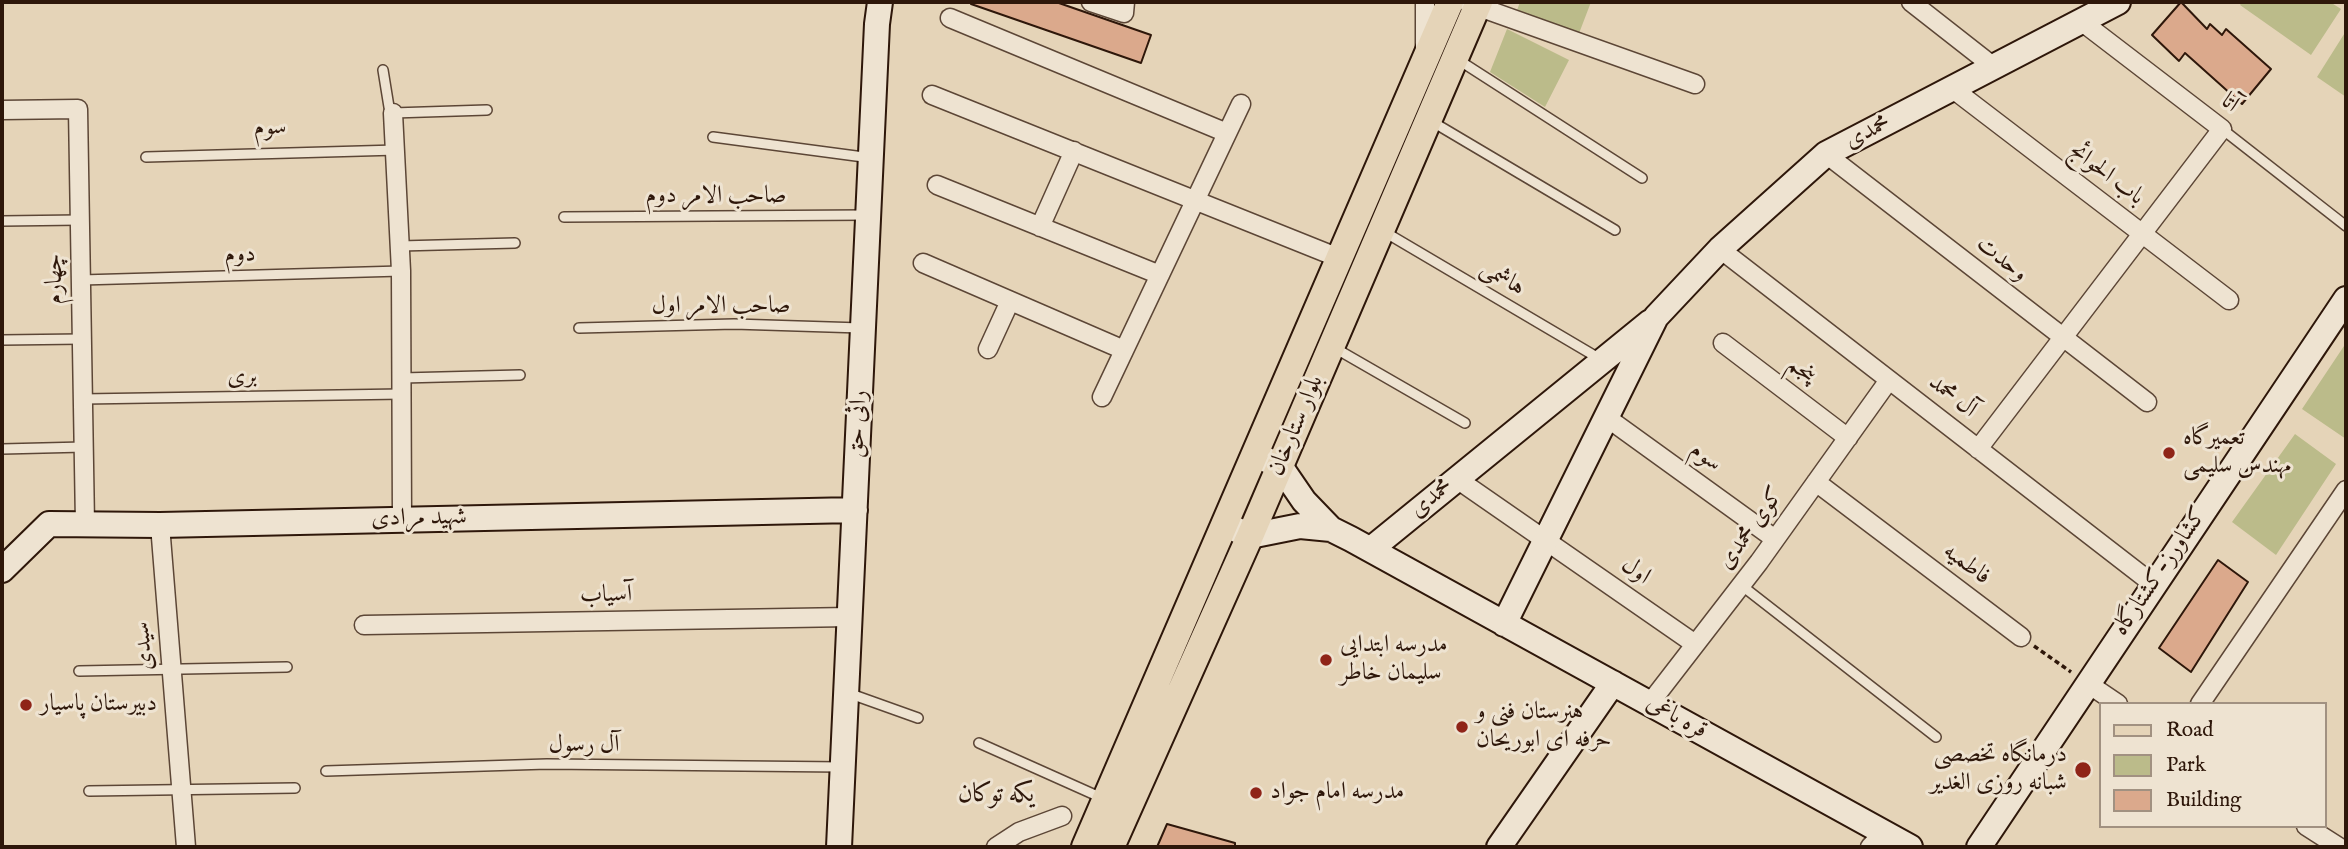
<!DOCTYPE html>
<html>
<head>
<meta charset="utf-8">
<style>
	body { margin:0 }
	#map { position:relative; width:2348px; height:849px; overflow:hidden; background:#e5d4b8; font-family:"IM FELL English",serif }
	canvas { display:block }
	.frame { position:absolute; inset:0; border:4px solid #2e170a; pointer-events:none }
	.legend { position:absolute; left:2099px; top:702px; width:228px; height:126px; box-sizing:border-box; background:#eee3d1; border:2px solid #a19181; margin:0; padding:9px 12px; list-style:none; font-size:21px; color:#2e170a }
	.legend li { display:flex; align-items:center; gap:14px; height:35px }
	.legend b { width:35px; border:2px solid #a19181 }
</style>
</head>
<body>
<div id="map">
<canvas width="2348" height="849"></canvas>
<div class="frame"></div>
<ul class="legend">
<li><b style="height:9px;background:#e5d4b8"></b>Road</li>
<li><b style="height:19px;background:#bbbb8a"></b>Park</li>
<li><b style="height:19px;background:#dba98c"></b>Building</li>
</ul>
</div>
<script>
const ctx = document.querySelector('canvas').getContext('2d');
ctx.lineJoin = 'round';
function fillPath(path, color) { ctx.fillStyle = color; ctx.fill(path, 'evenodd'); }
function trace(path, color, width, dash) { ctx.strokeStyle = color; ctx.lineWidth = width; ctx.lineCap = dash ? 'butt' : 'round'; ctx.setLineDash(dash || []); ctx.stroke(path); }
function drawText(font, color, halo, rows, align = 'center') {
  ctx.font = font + ' "IM FELL English",Amiri,serif'; ctx.lineWidth = 6; ctx.setLineDash([]); ctx.textBaseline = 'middle'; ctx.strokeStyle = halo; ctx.fillStyle = color; for (const [text, x, y, turn = 0] of rows) {
    ctx.save(); ctx.translate(x, y); ctx.rotate((+turn || 0) * Math.PI / 180); ctx.textAlign = isNaN(turn) ? turn : align; if (halo) ctx.strokeText(text, 0, 0); ctx.fillText(text, 0, 0); ctx.restore();
  }
}
const green = new Path2D(`
	M1520 2H1591L1578 36 1515 16Z
	M2242 2H2330L2341 9 2311 55 2240 5Z
	M1507 29 1569 60 1545 107 1490 72Z
	M2346 31V97L2317 77Z
	M2346 343V439L2302 409Z
	M2295 434 2336 464 2276 555 2232 522Z`);
const building = new Path2D(`
	M972 2H1056L1151 35 1141 63 971 4Z
	M2181 2 2207 29 2210 24 2222 35 2226 29 2271 69 2242 104 2185 53 2179 61 2152 35Z
	M2218 560 2248 582 2191 672 2159 648Z
	M1167 824 1235 843V847H1157Z`);
const path = new Path2D(`
	M2034 646 2071 672`);
const lane = new Path2D(`
	M1457 59 1642 178
	M383 70 389 107 393 113 487 110
	M1431 121 1615 230
	M2222 129 2346 226
	M713 137 871 158
	M146 157 397 150
	M564 217 866 215
	M2 221 80 220
	M1383 231 1600 359
	M400 246 515 243
	M81 280 401 271
	M579 328 734 324 861 328
	M2 340 82 339
	M1333 347 1465 423
	M402 378 520 375
	M83 399 402 394
	M2 449 84 447
	M1741 585 1936 737
	M79 671 287 667
	M848 693 918 718
	M979 743 1102 798
	M326 771 547 764 842 767
	M89 791 295 788`);
const street = new Path2D(`
	M1091 2 1124 13 1125 2
	M1425 2V51
	M1911 2 1994 67
	M1468 3 1695 84
	M950 18 1227 133
	M1953 89 2229 300
	M932 95 1339 258
	M2 110 78 109 85 524
	M393 113 401 271 402 520
	M1826 154 2147 402
	M937 185 1160 275
	M1040 227 1074 151
	M1720 249 2153 584
	M923 263 1124 350
	M1723 343 1848 438
	M988 349 1010 301
	M1102 397 1241 104
	M1606 417 1775 539
	M1978 449 2222 129 2081 21
	M1457 479 1695 644
	M1816 482 2021 637
	M160 525 186 847
	M364 625 850 617
	M2087 683 2118 704
	M1650 703 1759 562 1889 380
	M2200 704 2346 490
	M2306 826 2339 847
	M996 847 1019 832 1062 816
	M1870 847 1883 833`);
const secondary = new Path2D(`
	M1256 455 1280 466 1304 501 1331 529
	M1224 524 1250 536 1300 526 1331 529 1351 539 1910 847
	M1371 549 1650 322
	M2 570 49 524 160 525 855 510
	M1504 624 1656 317 1720 249 1826 154 2118 2
	M839 847 877 24 880 2
	M1499 847 1613 683
	M1979 847 2346 299`);
const primary = new Path2D(`
	M1085 847 1450 2
	M1111 847 1250 536 1479 2`);
const markers = [
	[2169,453,7,"#8f2418"],
	[1326,660,7,"#8f2418"],
	[26,705,7,"#8f2418"],
	[1462,727,7,"#8f2418"],
	[2083,770,9,"#8f2418"],
	[1256,793,7,"#8f2418"]
];
const streetNames = [
	["آتا",2229,104,38],
	["سوم",270,129,-2],
	["محمدی",1868,133,-27],
	["باب الحوائج",2106,175,37],
	["صاحب الامر دوم",716,197],
	["دوم",240,256,-2],
	["وحدت",2001,260,38],
	["چهارم",56,279,-91],
	["هاشمی",1502,279,31],
	["صاحب الامر اول",721,307],
	["پنجم",1801,371,37],
	["بری",242,378,-1],
	["آل محمد",1952,397,38],
	["راثی حق",859,424,-87],
	["بلوار ستارخان",1297,426,-67],
	["سوم",1705,458,36],
	["محمدی",1432,499,-39],
	["شهید مرادی",419,519,-1],
	["کوی محمدی",1752,529,-54],
	["فاطمیه",1966,565,37],
	["اول",1635,572,35],
	["کشاورز-کشتارگاه",2161,572,-56],
	["آسیاب",606,596,-1],
	["سیدی",145,646,-95],
	["قره باغی",1676,718,29],
	["آل رسول",584,746]
];
const poiNames = [
	["تعمیرگاه",2183,439],
	["مهندس سلیمی",2183,467],
	["مدرسه ابتدایی",1340,646],
	["سلیمان خاطر",1340,674],
	["دبیرستان پاسیار",40,705],
	["هنرستان فنی و",1476,713],
	["حرفه ای ابوریحان",1476,741],
	["درمانگاه تخصصی",2067,756,"right"],
	["شبانه روزی الغدیر",2067,784,"right"],
	["مدرسه امام جواد",1270,793]
];
const neighbourhoodNames = [
	["یکه توکان",996,796]
];
fillPath(green, '#bbbb8a');
fillPath(building, '#dba98c');
trace(building, '#2e170a', 2);
trace(lane, '#5c4636', 12);
trace(street, '#5c4636', 21);
trace(secondary, '#2e170a', 28);
trace(primary, '#2e170a', 30);
trace(path, '#2e170a', 3.5, [5, 3.5]);
trace(lane, '#eee3d1', 9);
trace(street, '#eee3d1', 18);
trace(secondary, '#eee3d1', 24);
trace(primary, '#e5d4b8', 26);
for (const [x, y, r, color] of markers) { const dot = new Path2D(); dot.arc(x, y, r, 0, 2 * Math.PI); ctx.fillStyle = color; ctx.fill(dot); trace(dot, '#eee3d1', 2.5); }
drawText('24px', '#2e170a', '#eee3d1', streetNames);
drawText('24px', '#2e170a', '#eee3d1', poiNames, 'left');
drawText('26px', '#2e170a', '#eee3d1', neighbourhoodNames);
</script>
</body>
</html>
